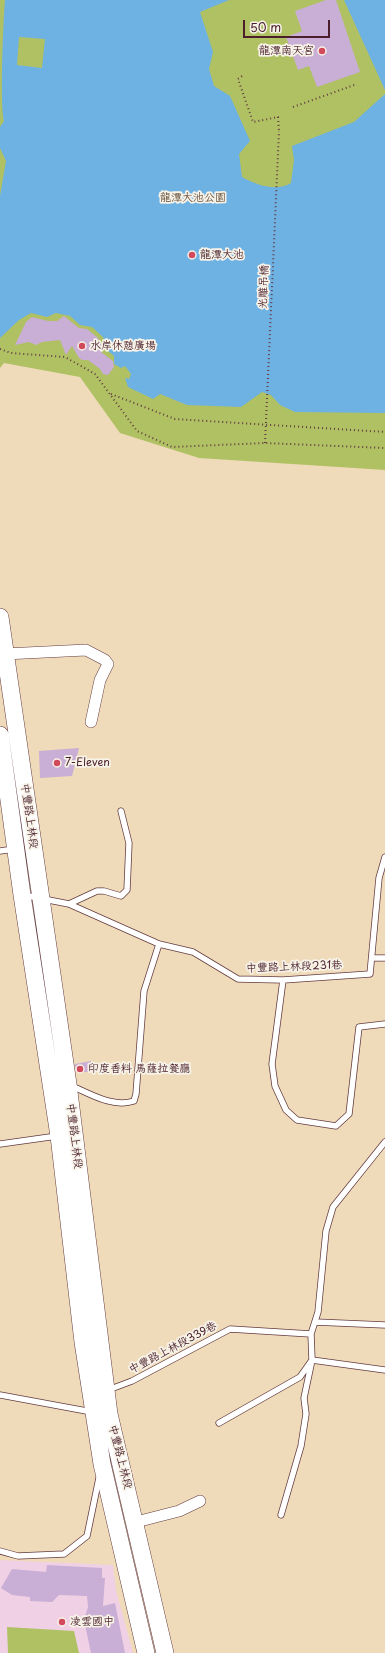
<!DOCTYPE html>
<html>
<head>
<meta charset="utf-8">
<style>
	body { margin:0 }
	#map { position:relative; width:385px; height:1653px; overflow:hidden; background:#efdbb9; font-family:"Playpen Sans",sans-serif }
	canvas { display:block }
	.scale { position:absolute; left:243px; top:20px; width:87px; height:18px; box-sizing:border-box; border:2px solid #4a1f2b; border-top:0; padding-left:5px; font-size:12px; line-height:14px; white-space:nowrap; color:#4a1f2b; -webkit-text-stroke:3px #f7f3e8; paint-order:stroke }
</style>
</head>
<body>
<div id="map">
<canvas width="385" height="1653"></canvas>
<div class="scale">50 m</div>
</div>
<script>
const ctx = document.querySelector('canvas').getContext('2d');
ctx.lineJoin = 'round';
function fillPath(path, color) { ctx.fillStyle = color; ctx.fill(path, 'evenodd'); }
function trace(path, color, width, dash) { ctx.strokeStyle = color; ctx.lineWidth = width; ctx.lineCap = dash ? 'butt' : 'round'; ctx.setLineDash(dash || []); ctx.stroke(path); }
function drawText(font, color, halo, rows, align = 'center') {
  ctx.font = font + ' "Playpen Sans","LXGW WenKai TC",sans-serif'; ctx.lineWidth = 3.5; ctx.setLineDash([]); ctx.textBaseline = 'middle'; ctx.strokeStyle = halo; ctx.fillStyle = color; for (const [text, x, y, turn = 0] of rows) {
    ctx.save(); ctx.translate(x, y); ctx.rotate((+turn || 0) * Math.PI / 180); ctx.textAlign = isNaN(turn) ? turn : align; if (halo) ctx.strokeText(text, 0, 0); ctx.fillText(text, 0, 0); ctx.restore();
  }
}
const built = new Path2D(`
	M0 1560 113 1565 116 1590 133 1653H0Z`);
const green = new Path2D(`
	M0 0H385V470L199 458 120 433 80 377 4 363 0 368Z
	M7 1627 74 1631 79 1653H8Z`);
const water = new Path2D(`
	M5 0H229L200 12 213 52 209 69 214 86 230 96 250 141 239 154 242 177C256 185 276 192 291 183L294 160 292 146 354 122 385 94V413L295 412 280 405 271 395 262 392 241 407 187 405 160 394 153 399 128 387 125 378 129 379 131 374 125 366 121 368 114 364V356L107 350 103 337 92 327 80 325 70 316 56 313 47 317 31 313 19 320 0 338V196L6 161 0 148V127L4 121C0 105 3 24 5 0ZM19 37 45 39 42 68 17 65Z
	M344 0H385V90Z`);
const building = new Path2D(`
	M326 0H336L360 72 317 87 309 66 298 70 286 37 302 31 295 11Z
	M64 316 79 328 87 329 98 338 102 345 101 352 113 361 114 367 108 375 103 374 100 369 88 360H82L79 358 72 346 66 355 60 340 42 342 36 345 29 342 15 345 26 322 32 317 48 321H57Z
	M79 748 72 776 40 778 39 751Z
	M91 1061 92 1072H76L75 1064Z
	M47 1565 102 1568V1578H105L103 1606 115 1603 125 1653H91L84 1620 88 1607 87 1596 59 1595 52 1602 30 1601V1597L12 1595 1 1588 12 1569 46 1572Z`);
const path = new Path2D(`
	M242 76 238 79 253 122 278 117 279 131
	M293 107 357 84
	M0 349 11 353 65 357 95 374 137 431 172 447 265 443 385 448
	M111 394 175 419 385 432`);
const lane = new Path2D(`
	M0 851 14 849
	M23 895 69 904 159 944 193 952 238 979 283 980 370 974 379 878 385 857
	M69 904 97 891H104L121 896 127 890 129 843 121 811
	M373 958H385
	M283 980 272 1064 275 1086 286 1110 297 1120 336 1126 349 1114 359 1027 385 1024
	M72 1086C90 1094 113 1108 134 1101L136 1094 144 991 159 944
	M0 1144 57 1136
	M315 1322 385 1325
	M311 1334 318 1312 326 1231 333 1207 385 1142
	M108 1390 132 1381 230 1329 311 1334 312 1360 300 1377 219 1423
	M0 1395 92 1412
	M281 1515 301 1446 306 1414 304 1398 312 1360 385 1370
	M0 1551 18 1556 64 1554 87 1536 99 1478`);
const street = new Path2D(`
	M5 654 86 650 105 660 108 664 100 680 91 722
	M136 1522 179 1511 200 1501`);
const primary = new Path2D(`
	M0 617 68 1084 109 1414 165 1653
	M0 735 22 895 59 1136 83 1342 102 1464 146 1653`);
const pathBridge = new Path2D(`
	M265 443 279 131`);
const markers = [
	[322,51,4,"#d1495b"],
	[192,255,4,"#d1495b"],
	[82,346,4,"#d1495b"],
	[57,763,4,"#d1495b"],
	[80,1069,4,"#d1495b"],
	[62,1622,4,"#d1495b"]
];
const poiNames = [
	["龍潭南天宮",314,51,"right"],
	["龍潭大池",200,255],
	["水岸休憩廣場",90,346],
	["7-Eleven",65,763],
	["印度香料 馬薩拉餐廳",88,1069],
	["凌雲國中",70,1622]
];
const parkNames = [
	["龍潭大池公園",193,198]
];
const streetNames = [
	["光雕吊橋",264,287,-88],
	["中豐路上林段",29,816,82],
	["中豐路上林段231巷",294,967,-2],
	["中豐路上林段",74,1136,83],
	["中豐路上林段339巷",173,1348,-28],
	["中豐路上林段",120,1457,76]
];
fillPath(built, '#f0d0e5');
fillPath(green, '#b0c164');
fillPath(water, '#6eb1e3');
fillPath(building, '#c9aed5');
trace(lane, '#633b40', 7);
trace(street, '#633b40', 12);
trace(primary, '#633b40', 18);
trace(path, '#633b40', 2, [1, 3]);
trace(lane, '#fff', 5.5);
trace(street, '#fff', 11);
trace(primary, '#fff', 17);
trace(pathBridge, '#633b40', 2, [1, 3]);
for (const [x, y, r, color] of markers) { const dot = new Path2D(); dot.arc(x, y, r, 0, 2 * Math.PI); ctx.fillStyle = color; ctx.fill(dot); trace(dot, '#f7f3e8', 1.5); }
drawText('11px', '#4a1f2b', '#f7f3e8', poiNames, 'left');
drawText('11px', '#69503c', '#f7f3e8', parkNames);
drawText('11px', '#4a1f2b', '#f7f3e8', streetNames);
</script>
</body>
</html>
